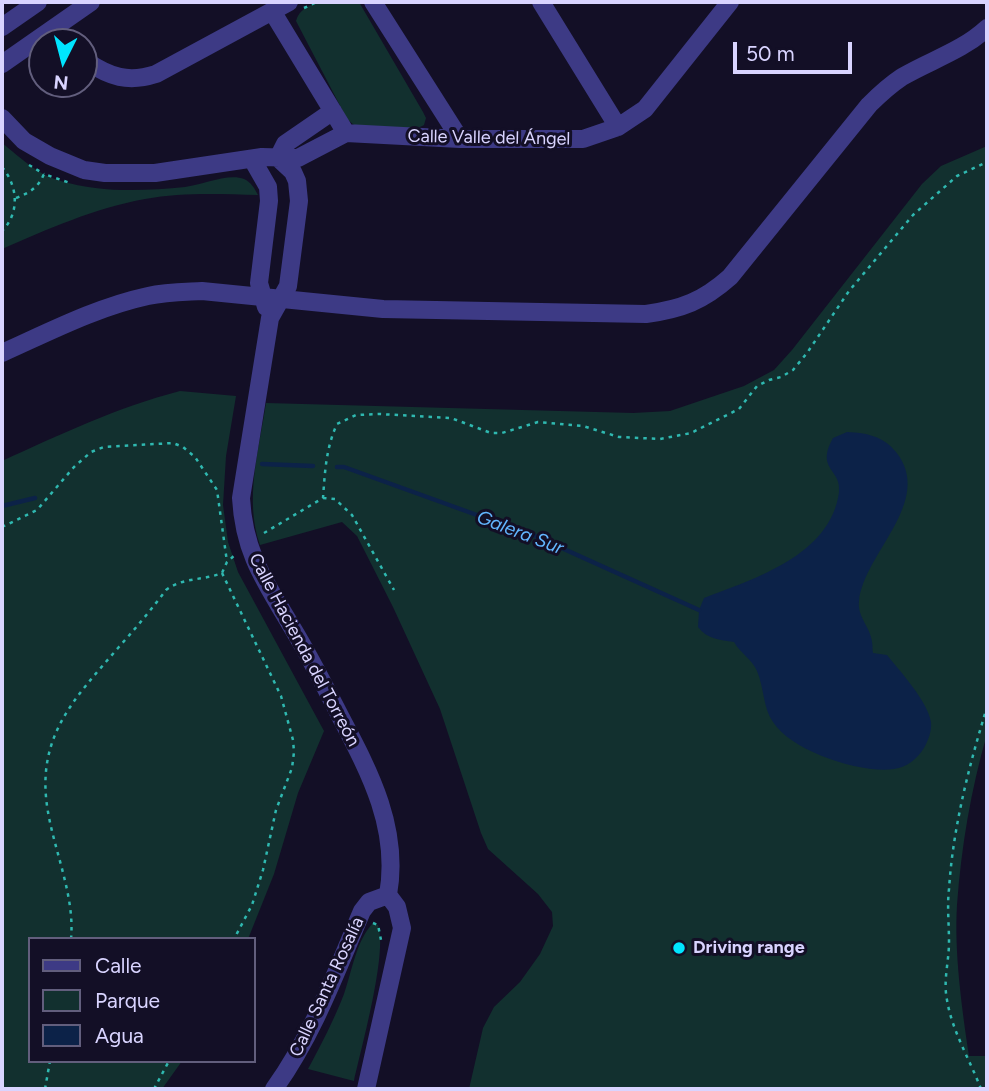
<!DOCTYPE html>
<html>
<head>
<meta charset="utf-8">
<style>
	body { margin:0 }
	#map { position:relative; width:989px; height:1091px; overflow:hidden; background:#130f26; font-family:Figtree,sans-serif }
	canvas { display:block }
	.frame { position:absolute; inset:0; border:4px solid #d9d4ff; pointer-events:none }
	.legend { position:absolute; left:28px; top:937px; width:228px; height:126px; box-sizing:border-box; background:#130f26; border:2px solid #625e7d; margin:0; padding:9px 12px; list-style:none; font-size:21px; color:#d9d4ff }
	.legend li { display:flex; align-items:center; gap:14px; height:35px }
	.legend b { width:35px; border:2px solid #625e7d }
	.north { position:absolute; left:28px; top:28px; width:70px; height:70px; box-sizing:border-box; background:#130f26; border:2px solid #625e7d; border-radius:50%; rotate:186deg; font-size:19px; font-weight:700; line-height:28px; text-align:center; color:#d9d4ff }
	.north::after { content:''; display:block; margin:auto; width:24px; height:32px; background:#00e5ff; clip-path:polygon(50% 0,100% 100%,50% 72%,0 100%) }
	.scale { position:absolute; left:733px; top:42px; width:119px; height:32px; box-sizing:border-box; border:4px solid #d9d4ff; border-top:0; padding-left:9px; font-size:21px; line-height:24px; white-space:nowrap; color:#d9d4ff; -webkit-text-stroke:5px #130f26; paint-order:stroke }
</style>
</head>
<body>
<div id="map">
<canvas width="989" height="1091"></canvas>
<div class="frame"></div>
<ul class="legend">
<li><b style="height:9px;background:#3d3a85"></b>Calle</li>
<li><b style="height:19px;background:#12302f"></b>Parque</li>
<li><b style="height:19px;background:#0c2248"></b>Agua</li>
</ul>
<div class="north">N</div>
<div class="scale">50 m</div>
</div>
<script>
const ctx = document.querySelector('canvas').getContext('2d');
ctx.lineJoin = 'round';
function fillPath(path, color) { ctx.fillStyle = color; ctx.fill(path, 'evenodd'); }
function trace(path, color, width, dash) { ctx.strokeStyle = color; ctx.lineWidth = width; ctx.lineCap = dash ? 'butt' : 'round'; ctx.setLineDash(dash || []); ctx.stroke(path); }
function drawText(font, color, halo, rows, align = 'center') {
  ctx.font = font + ' Figtree,sans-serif'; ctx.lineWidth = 6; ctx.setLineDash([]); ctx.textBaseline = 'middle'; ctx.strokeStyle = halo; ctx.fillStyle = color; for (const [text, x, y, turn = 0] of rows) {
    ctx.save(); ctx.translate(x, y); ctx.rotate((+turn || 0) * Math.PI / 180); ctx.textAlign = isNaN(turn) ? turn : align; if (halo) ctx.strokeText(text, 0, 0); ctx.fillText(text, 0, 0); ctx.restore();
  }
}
const green = new Path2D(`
	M317 2H359L423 112 426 118 424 125 414 130 354 125 347 119 296 21C299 10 307 7 317 2Z
	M2 143C21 158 38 175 61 181 100 193 145 191 185 187 202 185 228 173 244 179 251 182 255 189 258 195 221 194 182 192 145 199 95 208 48 229 2 249Z
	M987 146V734C971 789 961 848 957 905 954 952 962 1009 969 1056H987V1089H469L483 1028 494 1007 520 982 540 954 553 926 552 912 538 894 488 849 481 833 440 709 393 607 357 536 342 522 260 545C244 499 259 450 266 403L633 413 670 411 744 386 774 370 792 350 922 184 941 166Z
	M180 391 236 396 226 456 223 505 228 542 238 572 324 731 298 793 274 874 248 939H30V1061H182L162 1089H2V461C59 435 118 407 180 391Z
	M373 923 378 925C388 952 361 1049 354 1081L308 1069C321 1045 334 1020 344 994 352 971 356 941 373 923Z`);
const water = new Path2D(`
	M847 432C867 433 883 436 896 452 935 501 864 553 859 601 857 617 871 628 872 642 873 646 872 649 873 653L887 655C900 671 928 702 931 722 932 731 928 741 924 748 917 759 907 767 894 769 861 774 791 751 773 722 763 708 764 687 757 671 752 659 740 653 734 642 720 640 707 639 698 627L699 610 704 598C754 579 831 555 839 492 842 469 815 470 833 438Z`);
const stream = new Path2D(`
	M262 464 313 466
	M337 467H344L535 536 699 610
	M2 506 35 498`);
const path = new Path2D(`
	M304 8 317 2
	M29 165 44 174
	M2 167C18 186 20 213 2 231
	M16 198C29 193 38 188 44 174L70 183
	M323 498 335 499 352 515 394 590
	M2 527 37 510 74 467 91 452 104 447 173 443 183 447 195 457 217 490 227 562
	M264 533 323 498C325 471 326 448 337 424L356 415 379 414 451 418 491 433H502L538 422 583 426 619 437 660 439 691 433 739 409 757 386 769 380 781 377 793 370 807 353 849 291 913 215 957 176 987 162
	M222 573 281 696 293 740 294 752 292 768 276 810 263 870 252 905 234 939
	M373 923 378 925 381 940
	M71 939C75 897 55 853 48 812 35 738 73 700 118 648 135 629 151 610 166 590 183 577 202 581 222 573L227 562 236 554
	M45 1089 50 1061
	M154 1089 169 1061
	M981 1089C970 1060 952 1031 947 1000 943 980 949 962 949 942 949 924 947 906 949 889 953 827 969 766 987 707`);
const minor = new Path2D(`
	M373 2 460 139
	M541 2 618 127
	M272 11 346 133
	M2 27 38 2
	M86 61C110 77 128 83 156 74L289 2
	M2 64 91 2
	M2 118 24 141 50 156 84 170 105 173H155L262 157 298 158 346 133 460 139H583L618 127 645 109 730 2
	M278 158 293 172 297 181 299 201 288 286 270 318 241 498C244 554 266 583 293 629 310 657 324 685 339 714 369 771 400 828 388 895
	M278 158 285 144 333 111
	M252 159 268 187 269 201 259 283 266 307
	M2 353C49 332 97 307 148 296 166 292 184 292 202 291L383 309 646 314C682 309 703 301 730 277L869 105C879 95 890 85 902 77 931 60 962 51 987 28
	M274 1089C313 1035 336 972 362 911L369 902 388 895
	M366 1089 402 928 397 907 388 895`);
const markers = [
	[679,948,7,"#00e5ff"]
];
const streetNames = [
	["Calle Valle del Ángel",489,138,1],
	["Calle Hacienda del Torreón",304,650,62],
	["Calle Santa Rosalía",327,987,-65]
];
const poiNames = [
	["Driving range",693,948]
];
const waterNames = [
	["Galera Sur",520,533,21]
];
fillPath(green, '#12302f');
fillPath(water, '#0c2248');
trace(stream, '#0c2248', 4.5);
trace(path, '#2fb8b0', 2.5, [3.5, 5]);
trace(minor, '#3d3a85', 18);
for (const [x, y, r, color] of markers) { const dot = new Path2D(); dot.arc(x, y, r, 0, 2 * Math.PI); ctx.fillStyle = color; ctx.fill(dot); trace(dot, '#130f26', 2.5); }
drawText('18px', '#d9d4ff', '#130f26', streetNames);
drawText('bold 18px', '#d9d4ff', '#130f26', poiNames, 'left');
drawText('italic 19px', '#62b6ff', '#130f26', waterNames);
</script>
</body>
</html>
